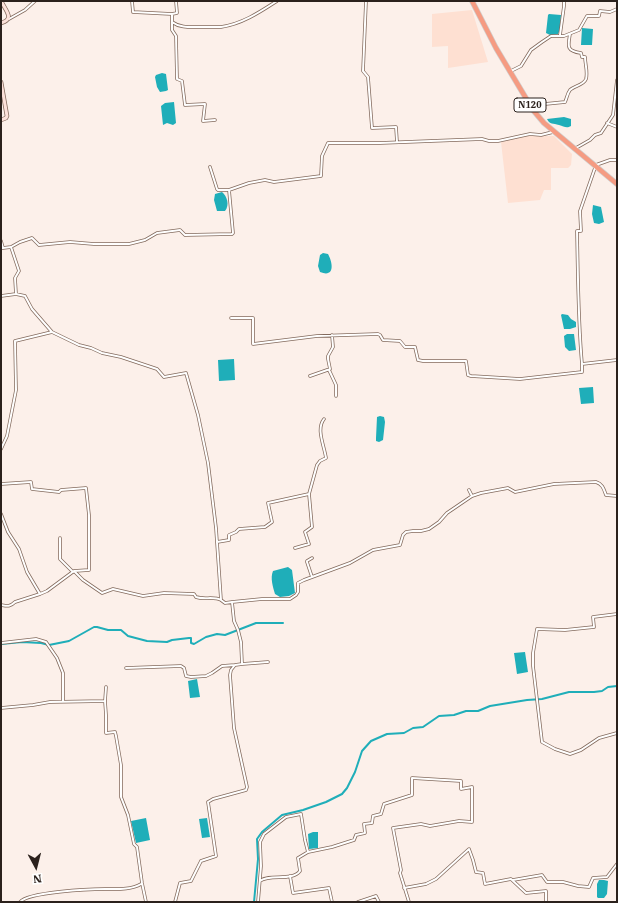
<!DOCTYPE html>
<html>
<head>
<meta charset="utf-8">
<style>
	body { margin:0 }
	#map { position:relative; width:618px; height:903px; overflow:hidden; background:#fcf0ea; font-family:"IBM Plex Serif",serif }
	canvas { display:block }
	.frame { position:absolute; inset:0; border:2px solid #2b211c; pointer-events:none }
	.north { position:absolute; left:16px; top:847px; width:40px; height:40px; -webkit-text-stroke:3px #fff; paint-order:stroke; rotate:173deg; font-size:11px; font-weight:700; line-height:16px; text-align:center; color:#2b211c }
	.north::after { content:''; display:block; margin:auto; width:14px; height:18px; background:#2b211c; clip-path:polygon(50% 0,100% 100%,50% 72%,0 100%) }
</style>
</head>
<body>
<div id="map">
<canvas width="618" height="903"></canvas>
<div class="frame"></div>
<div class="north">N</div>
</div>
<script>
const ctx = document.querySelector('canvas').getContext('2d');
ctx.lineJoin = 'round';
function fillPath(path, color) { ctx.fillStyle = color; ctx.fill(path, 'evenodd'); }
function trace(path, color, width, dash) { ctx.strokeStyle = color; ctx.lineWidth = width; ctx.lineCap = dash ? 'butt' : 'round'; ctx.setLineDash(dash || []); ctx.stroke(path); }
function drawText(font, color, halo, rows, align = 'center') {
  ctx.font = font + ' "IBM Plex Serif",serif'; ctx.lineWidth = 3.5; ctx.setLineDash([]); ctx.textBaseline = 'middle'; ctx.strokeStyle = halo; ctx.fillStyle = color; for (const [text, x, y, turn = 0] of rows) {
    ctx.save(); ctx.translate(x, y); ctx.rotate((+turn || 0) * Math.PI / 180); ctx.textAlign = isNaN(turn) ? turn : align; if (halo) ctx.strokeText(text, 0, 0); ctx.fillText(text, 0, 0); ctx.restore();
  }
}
const built = new Path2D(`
	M472 10 488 62 448 68V46L432 47V14Z
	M523 136H554L572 154 571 165 568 168H551V190H544L540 200 508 203 501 142Z`);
const water = new Path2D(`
	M549 14 561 15 560 30 558 34 550 35 546 33 548 15Z
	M582 28 593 29 592 45H581Z
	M162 73 166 74 168 90 166 91 160 92 157 87 155 77 156 75Z
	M174 102 176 123 173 125 167 123 163 125 161 106 165 103Z
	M564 117 571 119V126C566 129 564 126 559 125 553 123 550 125 547 119Z
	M222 192C227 196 230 205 225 211H217L214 200 215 194Z
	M593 205 601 207 604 222 599 224 594 223 592 214Z
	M323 253 328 254C333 263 335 278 320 272L318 266 320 255Z
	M562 314 568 315 571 319 576 322V327L570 329H564L561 315Z
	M567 334H574L576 350 569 351 565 347 564 336Z
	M234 359 235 380 219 381 218 360Z
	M593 387 594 403 581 404 579 388Z
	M380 416 384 417 385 422 383 440 379 442 376 441V438L377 417Z
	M288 567 292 570 295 593 289 596 280 597 275 594C273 587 270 578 273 571Z
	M525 652 528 672 517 674 514 653Z
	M197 679 200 697 190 698 188 681Z
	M146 818 150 840 136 843 131 821Z
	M207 818 210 837 202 838 199 819Z
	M313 832H318V848L309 849 308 834Z
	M599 880H604L608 881 607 894 604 898H598L597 897V884Z`);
const canal = new Path2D(`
	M1 644 22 642 41 643 49 645 69 641 94 627H97L108 630H121L128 636 147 641 167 642 172 640 189 638H191V643L194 644 206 637 217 634 225 635 256 623H283
	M254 902 258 859 257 839 262 832 282 815 303 810 326 802 342 794 347 788 355 772 362 751 371 741 387 734 404 733 413 728 423 727 439 716 454 715 466 711H478L490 706 527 700 542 699 569 692H594L602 691 608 687 617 686`);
const street = new Path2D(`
	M132 1 133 12 172 14V22C180 28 190 27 199 27 206 27 214 27 221 27 242 24 260 12 277 1
	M366 1 363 71 368 77 372 128 396 127 397 142
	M172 14 177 13 176 1
	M9 19 25 10 35 1
	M172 22V30L176 36 177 79 182 81 185 105 205 104 203 121 215 120
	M560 35 564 6V1
	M511 71 521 66 531 50 542 42 551 36H564L579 30 587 16H599L600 11 610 12 617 9
	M534 110 545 104 565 102C567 98 567 94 570 90 574 86 584 85 586 79 588 72 585 64 585 57H582L581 53C566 51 568 46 570 34
	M607 123 617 127
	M576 148 590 140 595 135 601 133 613 115 617 80
	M210 167 217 189 218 190H229L249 183 265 180 274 182 321 176 322 156 328 143H380L482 139 489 141H498L530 134 541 135 553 132
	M1 241 3 248H1
	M11 247 20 242 32 238 39 245 70 242 94 244H129L145 240 157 233 180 230 185 235 232 234 233 233 229 190
	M3 248 11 247 19 271 15 278 16 294
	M1 296 16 294 25 296 32 309 52 332
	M231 318H253V344L317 336 378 334 380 335 383 340 400 341 405 347H415L418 360 423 361H466L468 375 471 376 520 379 582 372V364L617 360
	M582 364C578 320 578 276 577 231H581L580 211 596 165 610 160H617
	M329 370 336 385V396
	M310 376 330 369 328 359V356L333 347 332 335
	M1 449 7 436 16 390 15 341 52 332 79 345 91 348 102 353 121 357 157 369 164 377 186 373 198 415 208 463 216 528 221 600 225 603 232 602
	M1 484 31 482 32 489 59 492 61 490 86 488 89 515V570L74 571 47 591 40 594 15 602C10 607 7 606 1 605
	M469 490 472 496
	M1 514 8 532 19 549 27 572 40 594
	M60 538V559L73 572
	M217 542 229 540V535L236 532 239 529 265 527 272 522 268 503 309 494 317 465 320 461 326 458C324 445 316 429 324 419
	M295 548 309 544 305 532 312 527 309 494
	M312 558 307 561V562L312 577
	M74 571 83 580 102 593 113 589 143 596 164 593 194 594 196 597C204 600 214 596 221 600
	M617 614 593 617 594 627 565 630 537 629 533 653V666L542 742 555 749 570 754 581 750 599 738 617 733
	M1 643 36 639 46 642 57 658 63 673V702
	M242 664 268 662
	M126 668 181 666 184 668 186 676 191 677 206 676 212 673 222 666 235 665
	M105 701 106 687
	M1 708 33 705 50 702 105 701 106 715V733L115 732 116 736 121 765V797L128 815 134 844 137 847 142 883 146 902
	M308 852 332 847 354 840 356 835 365 833 364 824 372 823 373 816 381 814 384 804 412 795V778L461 781V789L472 787V822L459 821 430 826 421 824 393 828 401 870 400 873 409 902
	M290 876 293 893 329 888 332 902
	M513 880 542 875 547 882H563L578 886 589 887 593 878 607 877 617 864
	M404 888 426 884 436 879 469 849 473 860 476 872 483 873 485 884 511 879 526 893 546 891V902
	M20 902C28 892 90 889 105 889 117 889 131 890 141 884
	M175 902 180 883 191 881 201 861 216 856 208 802 213 799 246 790 247 787 234 728 230 675 231 670 235 665 242 664 241 642 238 630 234 621 232 602 262 599H290L296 595 298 592V583L304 580 350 563 373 550 400 545 403 535 406 532 413 531H421L429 529 439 522 447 513 472 496 481 493 508 488 515 492 554 484 596 482C603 484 604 490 606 495L617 496
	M258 902 261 866 260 842 264 834 286 817 301 814 305 840 308 852 298 858 300 871C292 882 270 873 260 881
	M358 902 376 896 379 902`);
const secondary = new Path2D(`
	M1 1C6 11 15 19 1 23
	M1 82 7 116 6 118 1 120`);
const highway = new Path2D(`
	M472 1 496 48 533 110 544 123 617 184`);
const shields = [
	[530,105,32]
];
const shieldNames = [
	["N120",530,105]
];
fillPath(built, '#fee0d2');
fillPath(water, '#1faeb9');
trace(canal, '#1faeb9', 2);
trace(street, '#836a5d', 3.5);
trace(secondary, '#836a5d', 4.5);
trace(highway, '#d0cecd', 6);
trace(street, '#fff', 2);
trace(secondary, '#fce1da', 3);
trace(highway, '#f59b82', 4.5);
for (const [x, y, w] of shields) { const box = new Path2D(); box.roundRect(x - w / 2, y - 7, w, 14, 3); ctx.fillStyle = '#fff'; ctx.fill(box); trace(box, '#2b211c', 1); }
drawText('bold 9px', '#2b211c', null, shieldNames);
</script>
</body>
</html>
